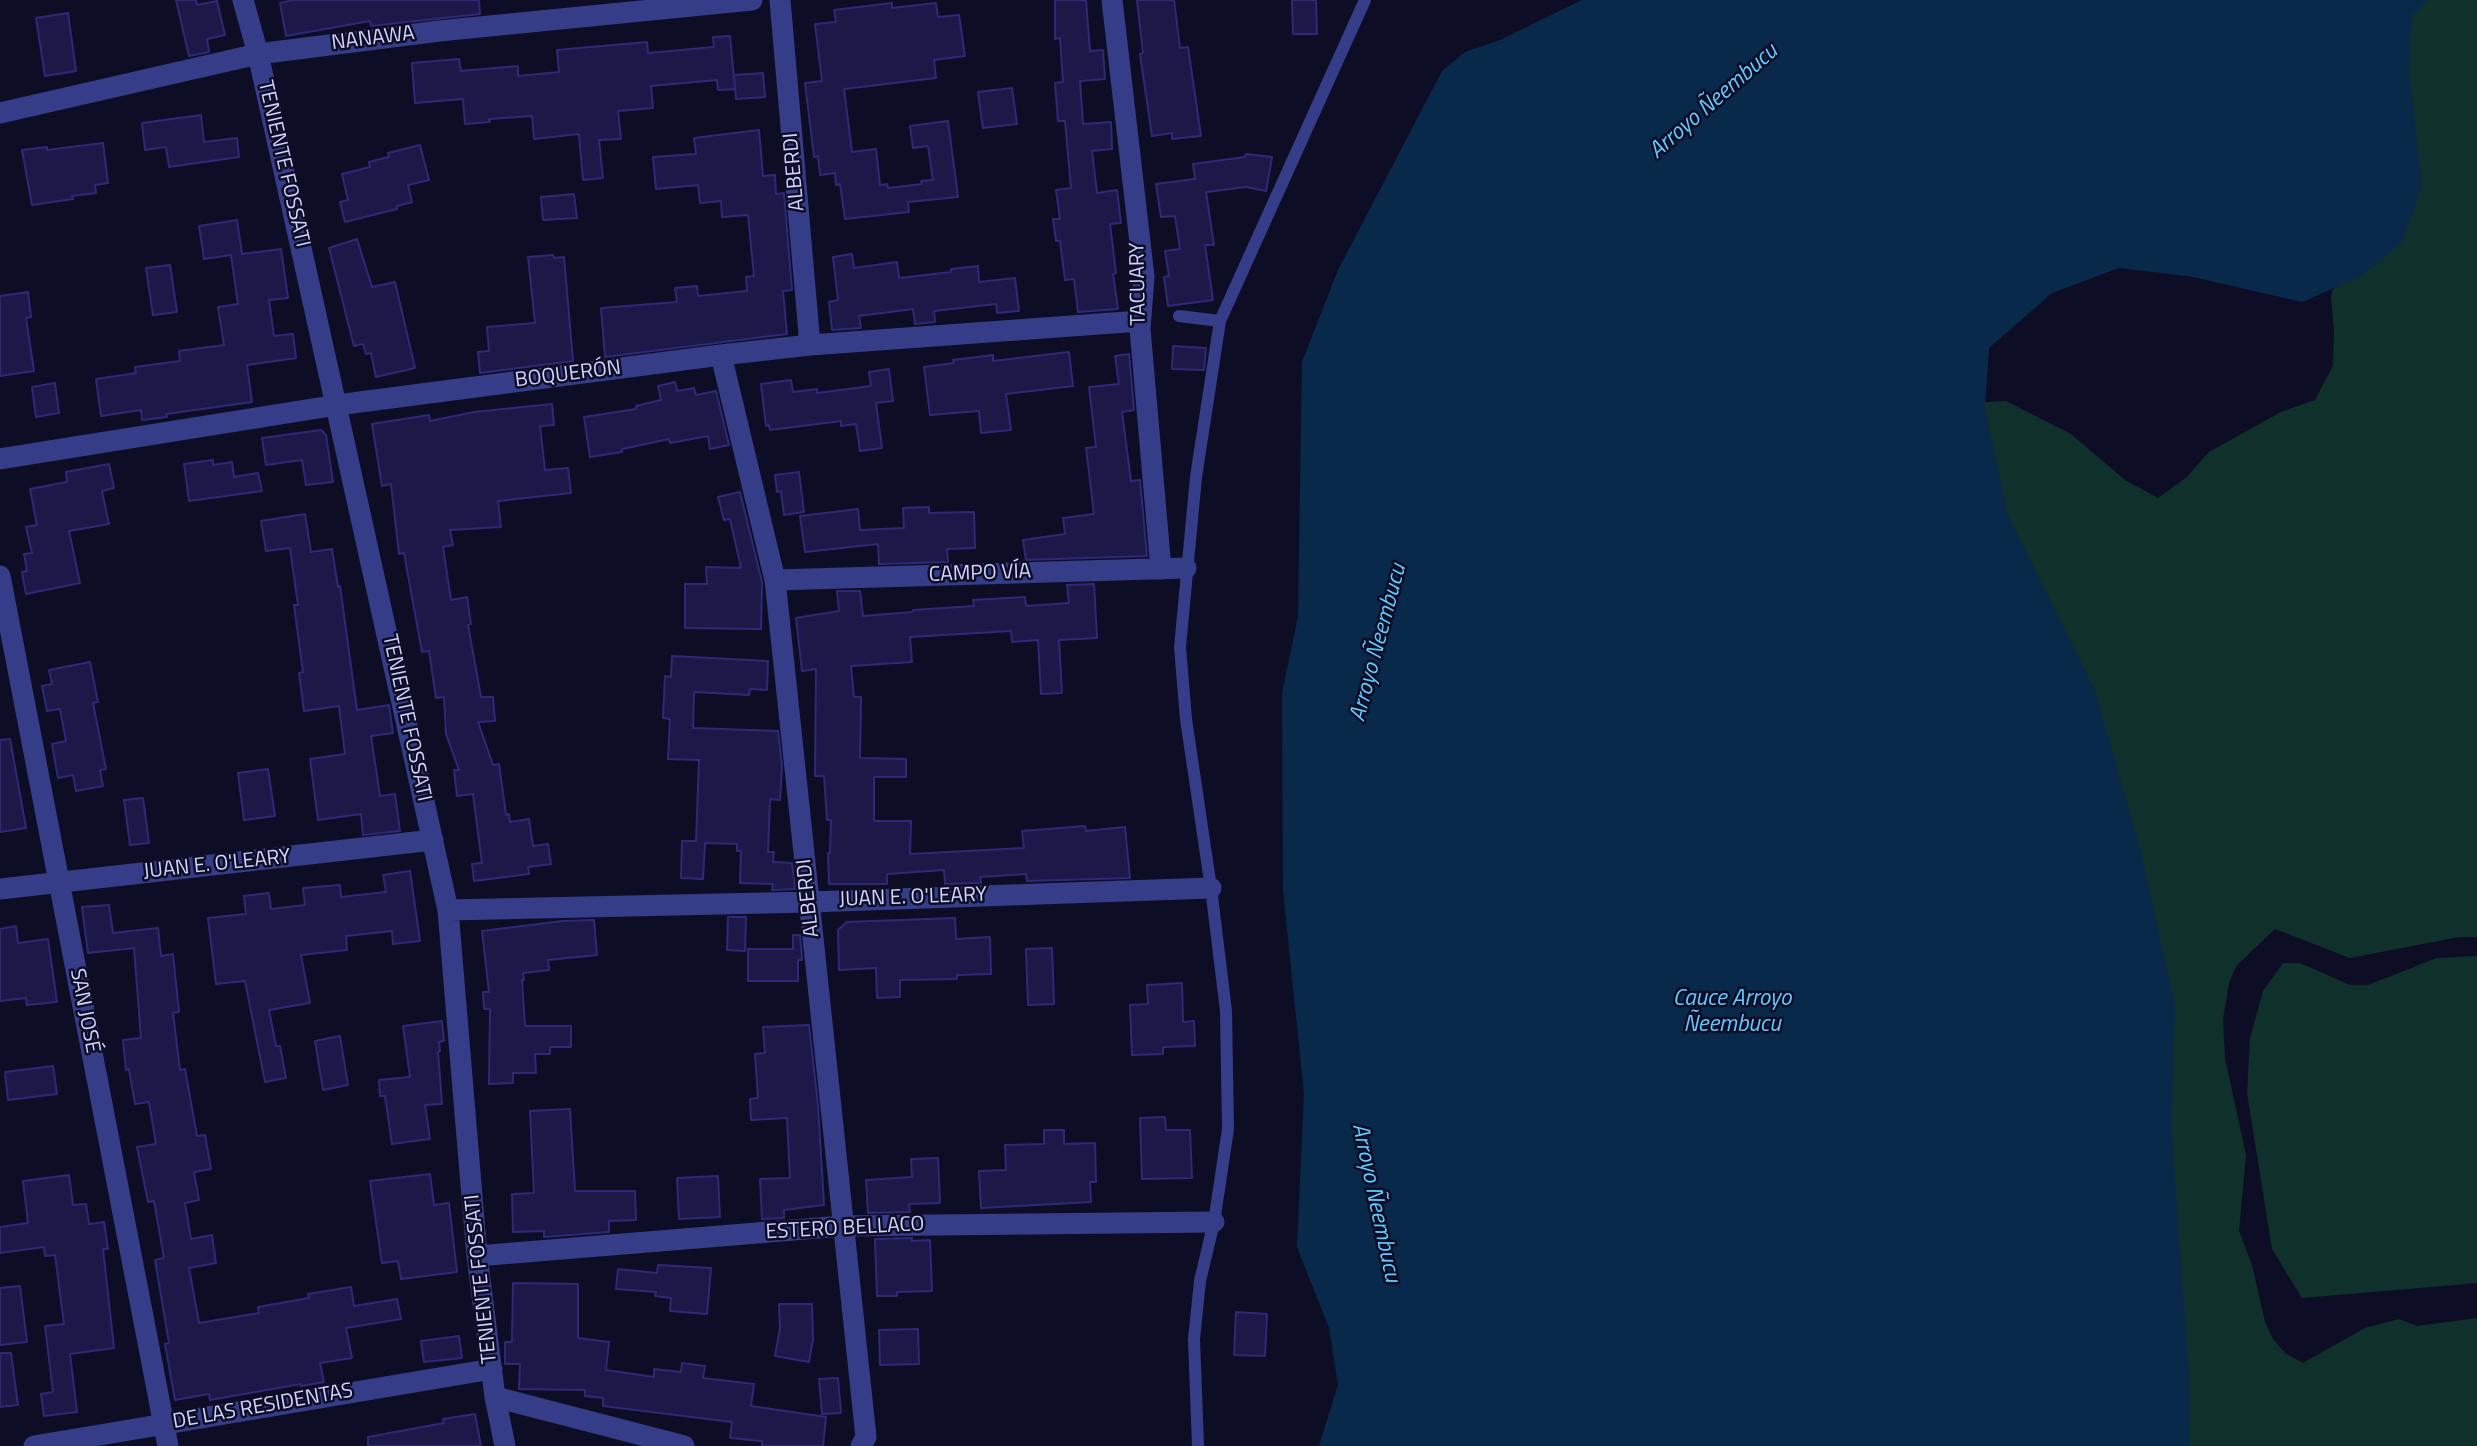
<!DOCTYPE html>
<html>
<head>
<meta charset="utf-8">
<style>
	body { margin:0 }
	canvas { display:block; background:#0e0d26 }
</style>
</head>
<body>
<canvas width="2477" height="1446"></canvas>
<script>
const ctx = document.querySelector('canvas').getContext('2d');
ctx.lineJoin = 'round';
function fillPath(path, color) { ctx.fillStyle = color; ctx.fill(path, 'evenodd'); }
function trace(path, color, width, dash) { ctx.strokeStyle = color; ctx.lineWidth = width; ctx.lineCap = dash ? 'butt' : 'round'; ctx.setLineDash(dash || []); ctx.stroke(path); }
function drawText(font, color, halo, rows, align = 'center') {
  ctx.font = font + ' "Titillium Web",sans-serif'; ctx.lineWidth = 5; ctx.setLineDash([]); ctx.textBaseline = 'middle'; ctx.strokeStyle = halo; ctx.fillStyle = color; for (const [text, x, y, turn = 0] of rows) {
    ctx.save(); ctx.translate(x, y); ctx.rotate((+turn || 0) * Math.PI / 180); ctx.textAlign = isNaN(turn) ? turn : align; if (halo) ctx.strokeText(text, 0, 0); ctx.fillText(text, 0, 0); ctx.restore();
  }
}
const green = new Path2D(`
	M2380 0H2477V937H2459L2350 958 2275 929 2236 966 2229 983 2223 1019 2225 1059 2246 1155 2239 1231 2252 1265 2265 1322 2273 1339 2285 1353 2303 1363 2365 1328 2399 1319 2417 1326 2477 1318V1446H2173L1971 403 2006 401 2071 434 2125 480 2158 498 2187 477 2209 452 2281 412 2315 400 2333 366 2334 331 2331 297 2340 260Z
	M2477 956V1283L2302 1298 2272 1249 2247 1093 2250 1038 2263 991 2283 963H2300L2350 985H2368L2437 958Z`);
const water = new Path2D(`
	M1582 0H2428L2412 16 2409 70 2422 186 2402 242 2362 276 2302 302 2193 277 2119 268 2052 293 1989 348 1985 407 2007 513 2094 688 2140 848 2175 1006 2171 1124 2189 1380 2190 1446H1319L1338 1385 1329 1328 1297 1247 1304 1094 1283 890 1282 693 1298 617 1302 362 1338 270 1442 71 1465 52 1500 40Z`);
const building = new Path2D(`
	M176 0H196L197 5 217 1 225 35 207 39 209 52 189 56Z
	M293 0H479L480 14 371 26 370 21 286 36 280 3Z
	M1055 0H1086L1090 51 1103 50 1105 79 1080 81 1083 124 1111 122 1112 149 1092 151 1097 193 1117 190 1121 223 1110 224 1116 273 1113 274 1118 309 1078 312 1074 279 1065 280 1060 241H1056L1053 219H1060L1056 190 1071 188 1065 121H1058L1055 83 1063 82 1060 38 1055 39Z
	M1137 0H1174L1180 48 1188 47 1201 136 1172 139V133L1152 136 1140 54 1143 53Z
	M1292 0H1316L1317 34H1293Z
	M892 3V8L936 3 938 17 959 15 965 56 934 60 936 78 844 89 852 152 876 149 880 185 887 184 888 188 922 184 921 181 933 180 928 146 913 148 910 126 948 121 958 197 908 202 909 212 845 219 840 184 836 185 835 173 820 175 818 156 814 157 805 83 822 81 815 24 836 22 834 10Z
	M68 13 76 71 45 76 36 18Z
	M730 36 735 89 718 90 717 80 651 86 653 108 618 111 621 139 599 140 603 178 583 180 579 134 534 139 532 116 489 119 490 122 465 124 463 99 415 103 412 63 459 59 461 71 518 66V76L559 72 557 50 647 42 648 53 714 47 713 37Z
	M763 73 765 97 736 99 734 75Z
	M1012 88 1017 124 983 128 978 92Z
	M201 115 204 142 237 138 239 157 169 167 166 147 145 150 142 123Z
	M759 130 763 176 775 175 776 194 784 193 792 290 783 291 787 334 605 357 601 308 677 302 675 288 697 286 698 296 747 291 746 277 754 276 748 215 722 217 721 201 700 203 698 185 656 189 653 157 696 154 694 138Z
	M103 143 108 183 95 185 96 193 72 196 73 199 32 205 22 150 47 147V150Z
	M420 145 429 180 408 185 412 202 397 206V209L345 222 340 202 348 200 342 174 370 167 369 162 389 157 388 153Z
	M1246 154 1272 157 1266 191 1246 187 1206 192 1214 245H1205L1213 300 1168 306 1164 277 1169 276 1165 251 1180 249 1175 216 1161 217 1156 184 1195 179 1193 164 1245 157Z
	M574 194 577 218 543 220 541 197Z
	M237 220 242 254 281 249 288 298 269 300 274 336 293 334 296 358 247 365 252 402 166 414 167 417 142 420 141 410 101 416 96 379 136 373 135 367 180 361 179 351 224 345 218 307 238 304 231 255 204 259 199 226Z
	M357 239 372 287 395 282 415 368 376 377 371 353 366 354 363 344 354 346 329 248Z
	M852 254 854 268 897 262 899 278 951 272V269L978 266 979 282 1015 278 1019 311 997 313 996 304 934 311 935 322 915 324 913 309 859 316 861 328 832 330 829 302 838 300 833 257Z
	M553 255 554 258 564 257 573 361 480 373 478 352 489 351 487 327 535 323 528 257Z
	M170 265 177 312 153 315 146 268Z
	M28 292 31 317 26 318 34 371 0 376V296Z
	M1173 346 1206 348 1204 370 1172 369Z
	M1069 352 1073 386 1006 394 1011 430 981 433 979 411 930 415 924 367 954 363 953 360 993 355V361Z
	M1129 354 1134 410 1122 412 1131 481 1140 480 1147 556 1026 560 1023 540 1065 534 1063 518 1094 514 1086 448 1096 447 1089 387 1119 384 1115 356Z
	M889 369 893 401 876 403 882 448 860 451 856 424 841 426V421L770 430 769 425 766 426 761 384 791 380 793 392 817 389V393L871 386 869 372Z
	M675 382 677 391 694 388 696 395 716 391 729 445 710 449 708 436 670 443 669 439 622 449V452L590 457 584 417 636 409V406L661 400 658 386Z
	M55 383 59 413 36 417 32 387Z
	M552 404 554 425 540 426 545 470 568 468 571 493 498 501 501 527 450 530 453 545 443 547 451 600 467 597 471 624 468 625 481 697H493L495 721 478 722 493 765 499 764 506 815 509 814 510 822 529 819 533 846 548 844 551 864 528 867 529 874 474 881 472 864 482 863 473 794 457 796 454 770H459L446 734 444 697 436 698 429 651 422 652 404 553 399 554 391 484 382 486 372 424 429 415 430 421 474 412Z
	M321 430 326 435 333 482 306 485 302 460 266 465 262 438Z
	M213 460V465L232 462 234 477 258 473 262 491 189 501 184 464Z
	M109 464 114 488 102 491 109 524 69 531 80 583 26 594 22 572 27 571 24 554 32 553 26 527 37 525 30 489 67 482 66 472Z
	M799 472 804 512 784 515 781 491 777 492 775 475Z
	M740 492 762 582 761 629 685 628V584H707L706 567 741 568 730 519 724 520 718 497Z
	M929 507V513L974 512 975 548 947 549 948 562 879 564 878 544 805 552 800 516 858 509 860 530 904 528 903 508Z
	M305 514 311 552 332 549 338 587 340 586 357 710 389 705 393 733 371 736 380 796 395 794 400 831 363 835 361 814 318 820 310 759 345 754 339 706 304 711 299 673 303 672 294 605H298L290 548 266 551 261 521Z
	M1094 584 1097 638 1059 640 1062 693 1041 694 1038 640 1012 642 1011 631 910 637 912 662 851 666 854 697H861L860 758 906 759V777H874V821H911L910 854 1024 848 1022 831 1085 826 1086 831 1125 827 1130 878 1027 881 1026 874 980 877 981 883 945 884 944 870 887 874V884H829L828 853H830L831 820H827L824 776H815L816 669 802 671 796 618 839 611 837 591H860L863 616 913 612V610L974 606 973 600 1025 597 1026 606 1069 603 1067 585Z
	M672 656 768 661 767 690 750 689 749 695 694 692 693 728 778 731 782 766 780 800 770 799 768 852H774L773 862 792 863 795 889 772 890 773 884 740 883 741 851H737V844L705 843 703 879 681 878 682 841H696L699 760 668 759 670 719 663 718 665 676 671 677Z
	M90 662 98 702 93 703 106 769 100 770 103 786 76 791 73 775 58 778 52 744 66 741 60 709 47 711 42 686 52 684 49 670Z
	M10 739 26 828 0 832V740Z
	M268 769 275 816 244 820 238 773Z
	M143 798 149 843 130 845 124 800Z
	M410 871 420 941 393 944 392 931 346 936 347 950 301 955 310 1003 269 1010 276 1046H280L286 1078 265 1082 245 981 216 984 208 918 246 914 244 896 269 893 271 909 305 905 303 888 340 885 341 897 386 892 383 875Z
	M109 905 113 933 158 928 161 956 173 954 179 1012 173 1013 180 1070 185 1069 197 1136 205 1135 211 1169 194 1172 199 1200 185 1203 191 1239 212 1235 216 1263 189 1268 199 1323 259 1313 258 1307 309 1298 308 1294 351 1287 354 1306 397 1299 401 1319 346 1328 352 1358 320 1363 324 1382 301 1386V1384L210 1400 209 1394 175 1400 165 1344 169 1343 155 1260 164 1258 154 1201 148 1202 137 1147 156 1144 149 1102 135 1104 129 1069 126 1070 123 1040 141 1038 134 948 88 953 82 907Z
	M728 917H746L745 951 727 950Z
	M955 918 956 939 990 937 991 974 957 975V979L900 980V997L877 998 876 968 839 970 838 930 847 922Z
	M594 920 597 955 548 960 549 970 523 973 524 980H522L525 1026H571V1047H550V1054H535L536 1073H513V1083L489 1084 490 1009H484L483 992H489L482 931 563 921Z
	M16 926 18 943 48 939 57 1002 27 1005 26 998 0 1001V929Z
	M793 935H800L802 960H798V981H748V949H793Z
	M1052 948 1054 1004 1028 1005 1026 949Z
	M1182 983 1183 1022 1194 1021 1195 1046 1163 1047V1054L1132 1055 1130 1005 1148 1004 1147 985Z
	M442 1021 444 1041 439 1042 440 1051 438 1052 442 1104 425 1105 430 1139 392 1144 385 1096H380L379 1080 410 1077 403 1026Z
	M809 1025 818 1105 824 1205 784 1210V1218L762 1219 760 1179 790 1178 787 1118 751 1120 750 1099 758 1098 755 1054 765 1053 763 1027Z
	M340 1036 348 1085 323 1090 315 1041Z
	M53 1066 57 1094 8 1100 5 1072Z
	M570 1109 575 1191H635L636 1220 609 1221V1232L544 1237V1231L513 1232 512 1194 534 1193 530 1111Z
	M1165 1117 1166 1130H1190L1192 1178 1142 1179 1140 1118Z
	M1044 1130H1064V1144L1095 1143 1096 1182H1090L1091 1202 981 1208 979 1171 1006 1170 1005 1145 1044 1144Z
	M938 1158 940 1203 909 1204 910 1212 868 1213 866 1180 912 1177 911 1159Z
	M430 1174 434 1205 449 1203 457 1272 401 1279 398 1261 382 1263 370 1181Z
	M69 1175 73 1205 86 1204 89 1224 104 1222 108 1249H103L114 1348 70 1354 77 1412 44 1416 41 1394 53 1392 45 1326 64 1324 55 1255 45 1256 44 1247 0 1253V1227L28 1223 23 1181Z
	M718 1176 720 1217 679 1219 677 1178Z
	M912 1238V1241L930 1240 932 1291 897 1292V1296H877L875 1239Z
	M658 1265 711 1268 707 1314 670 1311 671 1298 655 1296 656 1292 616 1289 618 1269 657 1273Z
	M513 1283 578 1284V1338L609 1342 606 1370 654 1377V1369L681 1372 682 1363 705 1366 703 1378 754 1384 751 1406 826 1417 823 1446H762V1441L730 1438 732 1422 603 1406V1398L585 1396V1390L519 1389 520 1364H505V1342H512Z
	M20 1286 27 1342 0 1345V1288Z
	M779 1304H812L813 1339 809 1362 775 1356 780 1328Z
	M1236 1312 1267 1314 1265 1356 1234 1355Z
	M918 1329 919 1364 880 1365 879 1330Z
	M459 1336 462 1358 424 1362 421 1341Z
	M0 1353H11L18 1405 0 1407Z
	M838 1378 841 1413 822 1414 819 1379Z
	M475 1414 481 1446H368V1437L444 1423 443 1419Z`);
const lane = new Path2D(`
	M1179 316 1220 321
	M1198 1446 1194 1339 1200 1281 1214 1222 1228 1129 1226 1011 1211 888 1186 719 1180 647 1196 477 1220 321 1365 0`);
const street = new Path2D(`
	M243 0 258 54 448 910 477 1256 495 1397 505 1446
	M780 0 810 345
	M1112 0 1144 277 1140 329 1161 569
	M0 113 258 54 439 31 752 0
	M721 355 775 580 866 1437 861 1446
	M0 459 337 405 721 355 810 345 1140 321
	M0 576 168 1446
	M775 580 1186 568
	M0 889 433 840
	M448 910 810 902 1211 888
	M477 1256 842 1226 1214 1222
	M495 1397 684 1446
	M34 1446 492 1369`);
const streetNames = [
	["NANAWA",373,39,-7],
	["TENIENTE FOSSATI",283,164,77],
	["ALBERDI",795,172,-95],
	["TACUARY",1139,284,-91],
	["BOQUERÓN",568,375,-7],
	["CAMPO VÍA",980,574,-2],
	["TENIENTE FOSSATI",406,718,78],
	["JUAN E. O'LEARY",217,865,-6],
	["ALBERDI",809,898,-96],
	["JUAN E. O'LEARY",913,898,-2],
	["SAN JOSÉ",84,1011,79],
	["ESTERO BELLACO",845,1229,-3],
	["TENIENTE FOSSATI",482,1279,-96],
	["DE LAS RESIDENTAS",263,1407,-10]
];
const waterNames = [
	["Arroyo Ñeembucu",1714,102,-41],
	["Arroyo Ñeembucu",1379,643,-75],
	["Cauce Arroyo",1732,999],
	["Ñeembucu",1732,1025],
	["Arroyo Ñeembucu",1375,1203,78]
];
fillPath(green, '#10302b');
fillPath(water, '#09294a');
fillPath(building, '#1c1848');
trace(building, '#2e2976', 2);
trace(lane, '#353d88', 12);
trace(street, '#353d88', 21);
drawText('21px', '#d2d3ff', '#0e0d26', streetNames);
drawText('italic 23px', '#60caff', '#0e0d26', waterNames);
</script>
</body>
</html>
